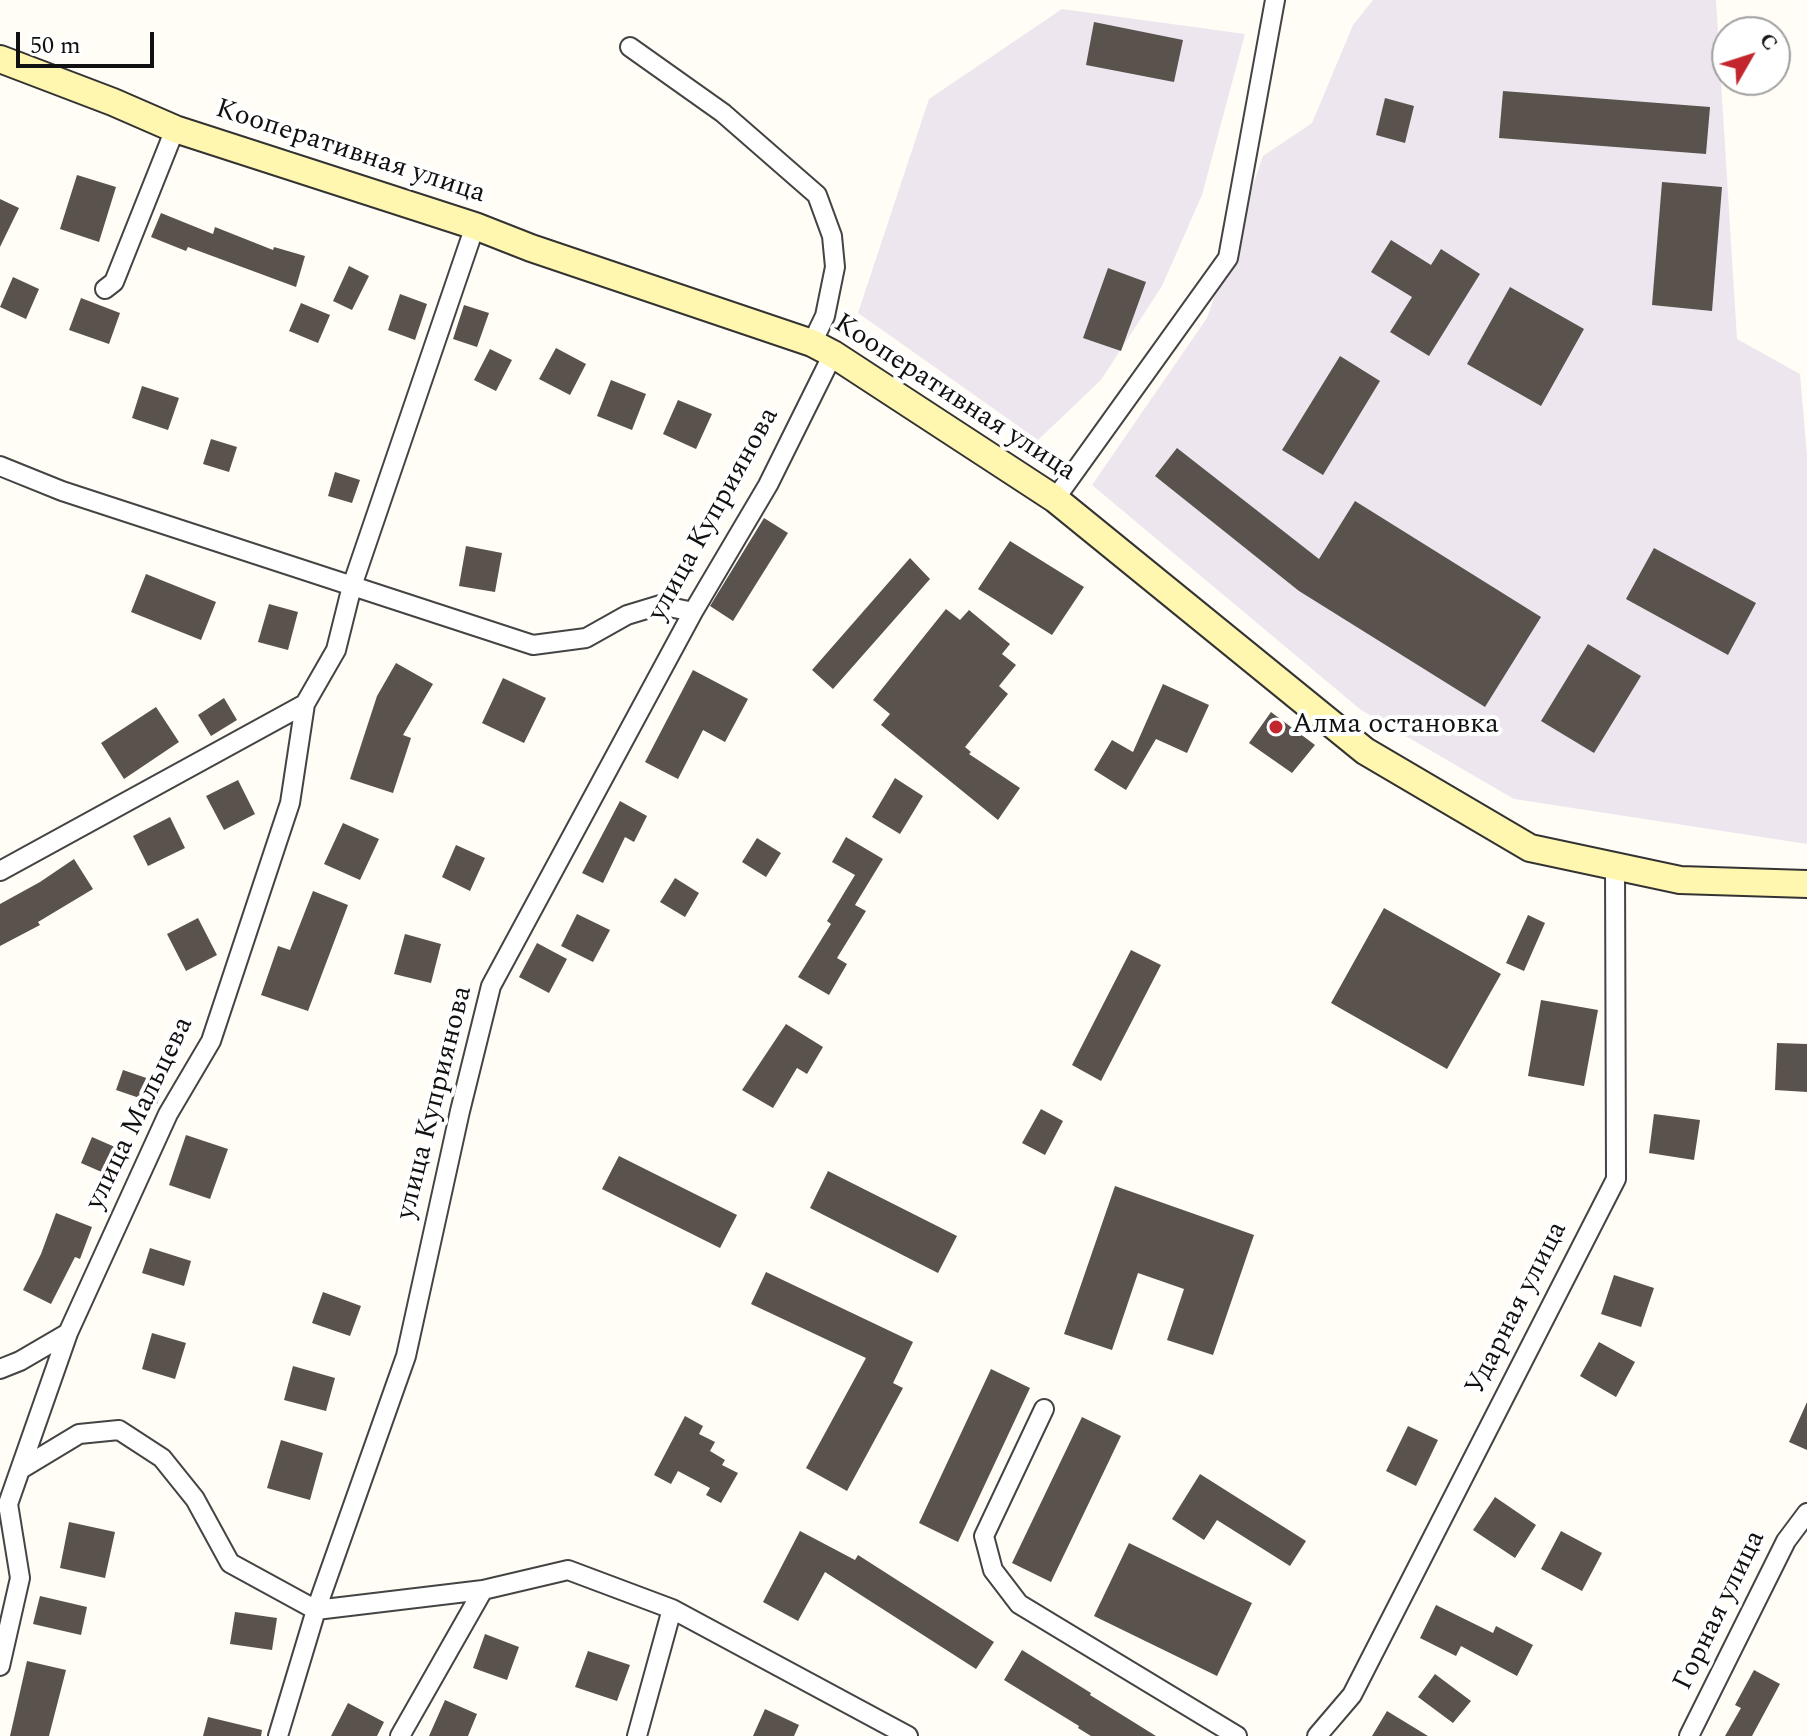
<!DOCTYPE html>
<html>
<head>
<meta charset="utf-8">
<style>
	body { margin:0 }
	#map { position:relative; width:1807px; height:1736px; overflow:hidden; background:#fffdf5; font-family:Spectral,serif }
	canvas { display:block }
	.north { position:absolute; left:1711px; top:16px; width:80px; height:80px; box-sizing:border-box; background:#fff; border:2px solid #a0a0a0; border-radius:50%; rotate:51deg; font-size:22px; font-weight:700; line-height:32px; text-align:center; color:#111 }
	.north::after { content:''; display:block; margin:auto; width:28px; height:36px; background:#c4262e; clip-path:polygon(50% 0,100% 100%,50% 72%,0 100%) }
	.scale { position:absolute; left:16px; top:32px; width:138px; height:36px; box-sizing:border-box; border:4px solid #111; border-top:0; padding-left:10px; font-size:24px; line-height:28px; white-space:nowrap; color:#111; -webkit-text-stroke:6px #fff; paint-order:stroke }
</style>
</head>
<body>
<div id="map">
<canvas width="1807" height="1736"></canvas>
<div class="north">С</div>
<div class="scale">50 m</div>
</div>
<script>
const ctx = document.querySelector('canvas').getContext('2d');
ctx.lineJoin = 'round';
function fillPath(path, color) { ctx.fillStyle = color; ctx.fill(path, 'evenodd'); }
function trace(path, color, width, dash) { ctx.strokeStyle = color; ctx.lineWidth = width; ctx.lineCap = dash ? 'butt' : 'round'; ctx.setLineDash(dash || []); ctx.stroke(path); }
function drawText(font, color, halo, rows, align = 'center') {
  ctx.font = font + ' Spectral,serif'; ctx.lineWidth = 8; ctx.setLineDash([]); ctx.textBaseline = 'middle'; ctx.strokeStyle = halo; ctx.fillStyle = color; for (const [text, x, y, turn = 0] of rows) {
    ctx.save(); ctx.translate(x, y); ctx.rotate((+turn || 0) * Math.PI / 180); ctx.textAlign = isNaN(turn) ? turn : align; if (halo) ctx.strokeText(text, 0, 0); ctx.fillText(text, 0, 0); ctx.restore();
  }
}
const industrial = new Path2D(`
	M1373 0H1716L1737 339 1800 374 1807 455V844L1514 799 1361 710 1092 485 1207 318 1263 156 1312 123 1353 25Z
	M1062 9 1245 34 1202 195 1162 286 1101 380 1038 440 858 313 929 99Z`);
const building = new Path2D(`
	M1094 22 1183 40 1174 82 1086 65Z
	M1503 91 1710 107 1706 154 1499 138Z
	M1385 98 1414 106 1405 143 1376 135Z
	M77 175 116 187 99 242 60 229Z
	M1662 182 1722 187 1712 311 1652 305Z
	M0 199 19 208 0 247Z
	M161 213 213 234 215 227 273 250 274 247 305 256 296 287 188 247 186 251 151 237Z
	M1391 240 1431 265 1441 249 1480 274 1429 356 1390 332 1412 297 1371 272Z
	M349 266 369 276 352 310 333 301Z
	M1108 268 1146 282 1121 351 1083 338Z
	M13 277 39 289 26 319 0 307Z
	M1510 287 1584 329 1541 406 1467 364Z
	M400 294 427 304 415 340 388 330Z
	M81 298 120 313 109 344 69 330Z
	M301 303 330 315 318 343 289 331Z
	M464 305 489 313 477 347 453 339Z
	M556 348 586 364 570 395 539 379Z
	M490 349 512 360 496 391 474 380Z
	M1340 356 1380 381 1323 475 1282 450Z
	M611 380 646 394 632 430 597 416Z
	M142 386 179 398 168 430 132 418Z
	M678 400 712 414 696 449 663 434Z
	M211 439 237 447 229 472 203 464Z
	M1177 448 1319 559 1355 501 1541 617 1485 707 1299 591 1155 476Z
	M335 472 360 480 352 503 328 496Z
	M764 518 788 533 733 621 710 606Z
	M1010 541 1084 587 1052 635 978 589Z
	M466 546 502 553 495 592 459 586Z
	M1654 548 1756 603 1728 655 1626 599Z
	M910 558 930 579 833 689 812 670Z
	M146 574 216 602 201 640 131 612Z
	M269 604 298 612 288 650 258 642Z
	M946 609 960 620 969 610 1010 644 1002 654 1016 665 999 686 1008 694 965 747 971 752 969 754 1020 788 998 820 881 725 890 714 873 700Z
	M1588 644 1641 676 1594 753 1541 721Z
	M396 663 433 684 403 735 411 738 393 793 350 779 377 696Z
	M693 670 748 699 725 742 703 730 678 779 645 762Z
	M503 678 546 698 524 743 482 723Z
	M1163 684 1209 705 1187 753 1156 739 1126 790 1094 770 1112 740 1133 752Z
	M224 698 237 720 211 736 198 715Z
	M156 707 179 742 124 779 101 743Z
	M1271 712 1315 745 1292 773 1249 743Z
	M895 778 923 796 900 834 872 817Z
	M238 780 255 814 224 830 206 796Z
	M620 801 647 816 634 842 625 837 603 883 582 873Z
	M170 817 185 848 148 866 133 836Z
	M343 823 379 839 360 880 324 864Z
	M846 837 883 859 855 905 866 911 837 958 847 964 829 995 798 977 831 924 827 921 855 875 832 862Z
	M757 838 781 853 766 877 742 862Z
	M456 845 485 858 470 891 442 877Z
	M74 859 93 889 38 922 40 925 0 946V904L40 882Z
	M675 878 699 893 685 917 660 902Z
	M313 891 348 905 308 1011 261 995 278 946 290 950Z
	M1384 908 1501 974 1447 1069 1331 1003Z
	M577 914 610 930 593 962 561 946Z
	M1528 915 1545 923 1524 971 1506 963Z
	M198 918 217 955 186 971 167 934Z
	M405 934 441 944 431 983 394 974Z
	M537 943 567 959 549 993 519 977Z
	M1131 950 1161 965 1101 1081 1072 1065Z
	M1541 1000 1598 1010 1584 1086 1528 1076Z
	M786 1024 823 1047 807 1074 797 1068 773 1108 742 1090Z
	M1777 1043 1807 1044V1092L1775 1090Z
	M123 1070 164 1084 157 1104 116 1090Z
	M1041 1109 1063 1121 1045 1155 1022 1143Z
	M1654 1114 1700 1120 1694 1160 1649 1153Z
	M186 1135 228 1149 210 1199 169 1185Z
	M92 1137 124 1151 113 1177 81 1163Z
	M619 1156 737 1215 720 1248 602 1189Z
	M828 1171 957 1236 938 1273 810 1208Z
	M1115 1186 1254 1235 1213 1355 1167 1340 1184 1289 1138 1273 1112 1350 1064 1334Z
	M56 1213 92 1227 80 1259 75 1257 51 1304 23 1290 41 1254Z
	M150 1248 191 1261 184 1286 142 1273Z
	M766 1272 913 1342 893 1383 903 1388 847 1491 806 1468 866 1358 751 1304Z
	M1614 1275 1654 1288 1641 1327 1601 1314Z
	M323 1292 361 1306 350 1336 312 1323Z
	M152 1333 186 1343 175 1379 142 1369Z
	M1599 1342 1635 1362 1616 1397 1580 1376Z
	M293 1366 335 1378 326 1411 284 1400Z
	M991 1369 1030 1388 958 1542 919 1523Z
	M1807 1402V1450L1789 1442Z
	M685 1416 703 1426 699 1434 715 1442 710 1451 725 1460 722 1465 738 1473 721 1503 706 1495 710 1488 678 1471 671 1484 654 1475Z
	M1082 1417 1121 1436 1051 1582 1012 1563Z
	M1408 1426 1438 1440 1416 1486 1386 1471Z
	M281 1440 323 1453 310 1500 267 1488Z
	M1200 1474 1306 1541 1290 1566 1217 1520 1204 1540 1172 1519Z
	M1495 1497 1536 1525 1515 1558 1473 1530Z
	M69 1522 115 1532 105 1578 60 1568Z
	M800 1531 855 1560 858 1555 994 1642 976 1669 825 1572 798 1621 763 1602Z
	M1561 1531 1602 1553 1582 1591 1541 1569Z
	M1129 1543 1252 1603 1217 1676 1094 1616Z
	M40 1596 87 1607 81 1635 33 1624Z
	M1436 1605 1493 1633 1496 1626 1533 1645 1517 1676 1461 1646 1456 1656 1420 1638Z
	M235 1612 277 1618 272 1650 230 1644Z
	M485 1634 519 1647 507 1680 473 1668Z
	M1022 1650 1091 1693 1090 1695 1156 1736H1091L1078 1728 1079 1726 1004 1680Z
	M588 1651 630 1665 617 1701 575 1687Z
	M27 1661 66 1670 49 1736H10Z
	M1754 1670 1780 1684 1752 1736H1725L1741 1708 1735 1705Z
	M1435 1674 1471 1701 1453 1723 1418 1697Z
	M445 1700 477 1714 468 1736H429Z
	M348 1703 384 1722 377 1736H331Z
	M765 1709 799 1725 794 1736H753Z
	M1387 1711 1428 1736H1372Z
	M208 1717 262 1730 261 1736H203Z`);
const street = new Path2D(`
	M630 47 723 113 817 195 832 236 835 267 825 316 812 343
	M105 289 114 282 175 129
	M0 466 62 491 533 645 586 638 627 615 660 605 693 612
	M1055 499 1228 258 1275 0
	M0 871 305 704
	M0 1369 20 1361 68 1333
	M1044 1409 984 1536 993 1570 1019 1604 1237 1736
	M21 1469 79 1434 119 1430 162 1458 195 1499 230 1563 316 1610 483 1590 568 1570 672 1609 908 1736
	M0 1666 20 1578 8 1504 68 1333 168 1114 211 1041 290 803 305 704 336 650 352 586 475 226
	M278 1736 316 1610 406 1356 460 1111 491 986 693 612 768 485 833 354
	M400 1736 483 1590
	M637 1736 672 1609
	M1317 1736 1352 1695 1616 1179 1615 867
	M1689 1736 1786 1541 1807 1513`);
const secondary = new Path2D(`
	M0 59 113 102 175 129 475 226 531 248 812 343 833 354 1055 499 1365 751 1530 848 1680 880 1807 884`);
const markers = [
	[1276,727,8,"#c4262e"]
];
const streetNames = [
	["Кооперативная улица",350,153,18],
	["Кооперативная улица",954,399,33],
	["улица Куприянова",715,515,-61],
	["улица Куприянова",436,1103,-76],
	["улица Мальцева",141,1114,-64],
	["Ударная улица",1518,1309,-63],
	["Горная улица",1721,1611,-64]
];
const poiNames = [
	["Алма остановка",1292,727]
];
fillPath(industrial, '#eee6ef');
fillPath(building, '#5a524d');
trace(street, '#444', 22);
trace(secondary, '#333', 30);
trace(street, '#fff', 18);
trace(secondary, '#fff6b0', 26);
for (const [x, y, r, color] of markers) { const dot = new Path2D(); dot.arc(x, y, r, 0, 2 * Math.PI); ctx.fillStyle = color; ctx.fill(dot); trace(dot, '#fff', 3); }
drawText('28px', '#111', '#fff', streetNames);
drawText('28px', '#111', '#fff', poiNames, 'left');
</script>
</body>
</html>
